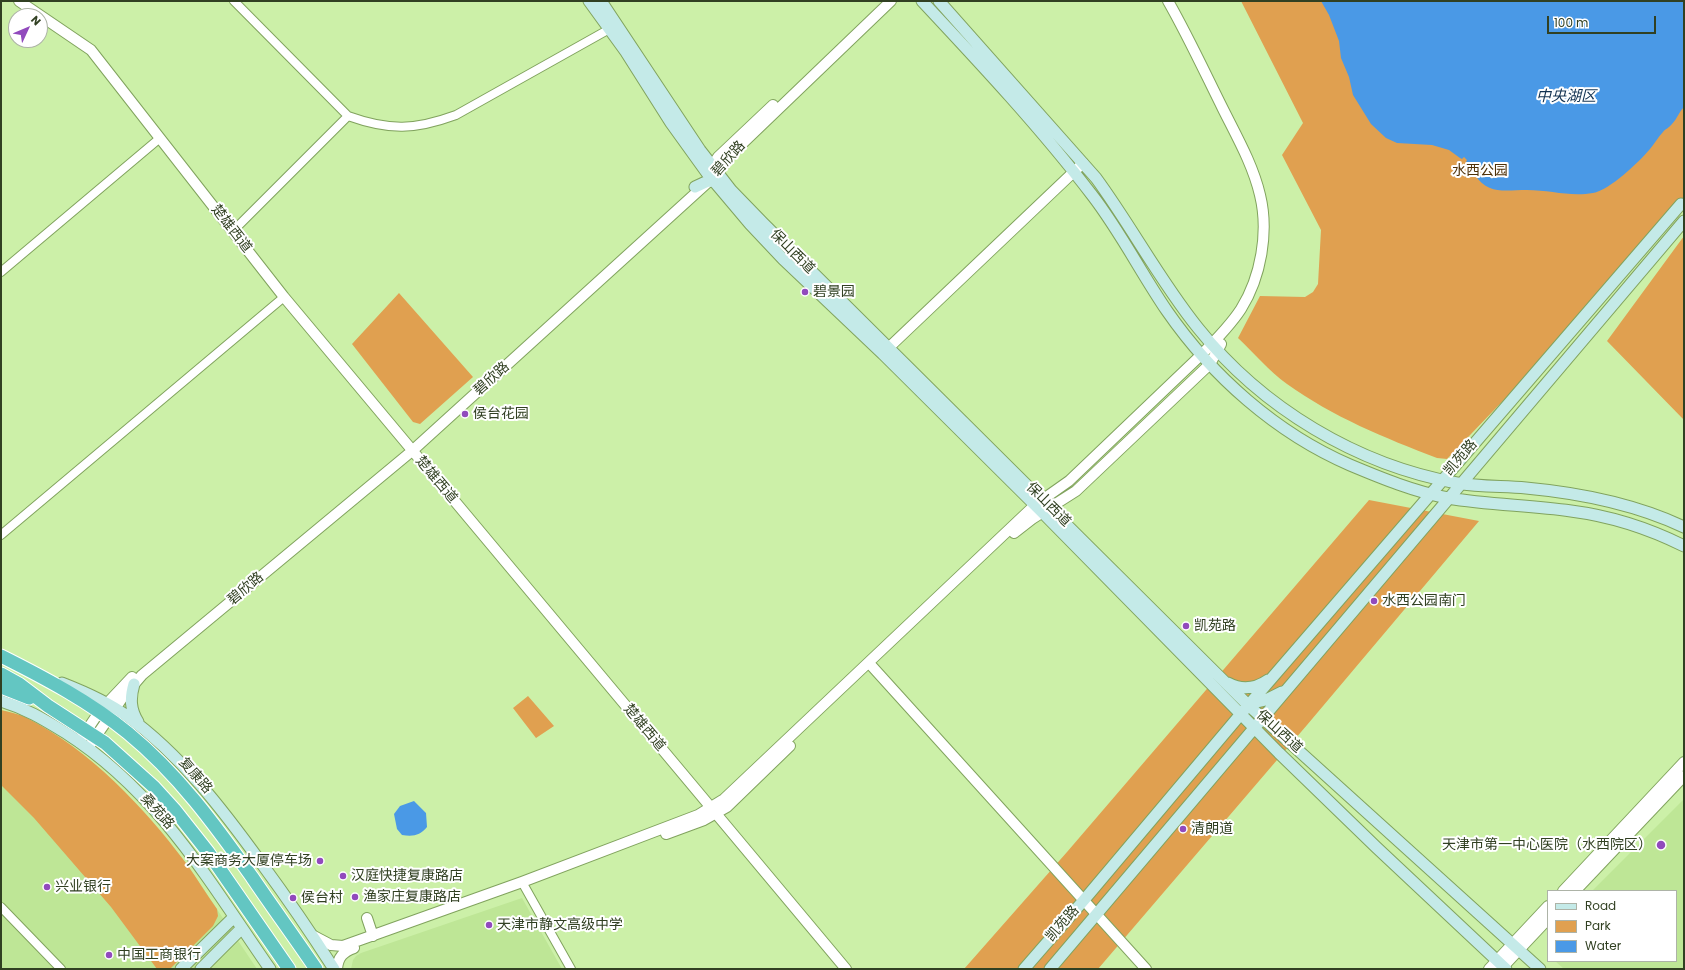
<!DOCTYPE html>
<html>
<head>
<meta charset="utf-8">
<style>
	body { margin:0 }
	#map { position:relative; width:1685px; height:970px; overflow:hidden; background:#ccf0a8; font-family:Poppins,sans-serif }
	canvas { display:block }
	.frame { position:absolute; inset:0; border:2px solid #314022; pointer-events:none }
	.legend { position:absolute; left:1547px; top:890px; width:130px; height:72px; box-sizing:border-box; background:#fff; border:1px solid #adb3a7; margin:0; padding:5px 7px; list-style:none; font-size:12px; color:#314022 }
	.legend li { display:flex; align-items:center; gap:8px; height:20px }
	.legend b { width:20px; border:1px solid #adb3a7 }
	.north { position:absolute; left:8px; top:8px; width:40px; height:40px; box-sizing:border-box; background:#fff; border:1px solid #adb3a7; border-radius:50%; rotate:46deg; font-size:11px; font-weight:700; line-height:16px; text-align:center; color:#314022 }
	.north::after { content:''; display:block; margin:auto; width:14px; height:18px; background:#914abd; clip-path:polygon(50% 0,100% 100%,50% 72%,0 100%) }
	.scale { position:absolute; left:1547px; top:16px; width:109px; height:18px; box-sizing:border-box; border:2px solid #314022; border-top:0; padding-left:5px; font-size:12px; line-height:14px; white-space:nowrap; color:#314022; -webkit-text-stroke:3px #fff; paint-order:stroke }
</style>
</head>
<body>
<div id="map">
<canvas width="1685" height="970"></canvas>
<div class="frame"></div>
<ul class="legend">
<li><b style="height:5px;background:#c4eae8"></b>Road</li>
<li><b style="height:11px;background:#e0a050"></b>Park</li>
<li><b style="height:11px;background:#4a99e6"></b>Water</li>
</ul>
<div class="north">N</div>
<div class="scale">100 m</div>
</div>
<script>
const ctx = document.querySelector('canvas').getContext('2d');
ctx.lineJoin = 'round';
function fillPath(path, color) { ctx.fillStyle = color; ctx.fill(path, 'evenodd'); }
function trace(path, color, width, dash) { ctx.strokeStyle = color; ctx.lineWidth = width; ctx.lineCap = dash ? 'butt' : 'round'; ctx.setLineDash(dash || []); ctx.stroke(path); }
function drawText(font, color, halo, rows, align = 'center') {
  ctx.font = font + ' Poppins,"Noto Sans SC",sans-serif'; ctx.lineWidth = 4; ctx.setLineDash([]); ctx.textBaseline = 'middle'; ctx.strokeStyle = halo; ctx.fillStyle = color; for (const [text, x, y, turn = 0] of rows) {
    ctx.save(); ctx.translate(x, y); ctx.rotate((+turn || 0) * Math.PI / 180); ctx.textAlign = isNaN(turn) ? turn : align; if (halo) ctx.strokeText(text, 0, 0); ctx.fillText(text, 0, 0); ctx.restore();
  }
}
const built = new Path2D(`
	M1 710 26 717 63 740 103 772 140 809 186 863 257 969H1Z
	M1684 799V969H1564L1555 961H1676V891H1592Z
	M522 898 562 969H351L353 960 356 956 361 953Z`);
const green = new Path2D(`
	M1241 1H1684V203L1679 199 1521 382 1447 459 1437 458C1385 438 1333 417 1287 384 1269 371 1254 353 1238 338L1260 296 1305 297 1313 292 1318 284 1321 230 1282 155 1303 123Z
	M1684 236V420L1607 341Z
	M399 293 473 377 420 424 413 422 352 344Z
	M1369 500 1479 521 1307 725 1098 969H964L1067 852Z
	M528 696 554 726 536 738 513 708Z
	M1 710C9 712 19 714 27 718 89 749 145 808 186 863 197 878 206 894 217 909L218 916 213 926 170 969H157L111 907 34 818 1 785Z`);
const water = new Path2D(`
	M1321 1H1684V107C1679 112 1677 119 1672 124 1669 128 1665 129 1663 132 1658 137 1655 143 1650 149 1639 162 1610 190 1593 193 1570 197 1550 190 1527 190 1505 190 1488 195 1475 175H1482L1484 172V169L1479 167 1474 171 1466 162 1467 160 1464 157 1462 159 1460 158 1449 150 1432 145 1397 143 1386 138 1371 124 1353 95 1349 77 1341 58 1339 41 1329 15Z
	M414 801 426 813 427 827C420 835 414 837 402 835L397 829 394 814 400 806Z`);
const minor = new Path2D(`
	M234 1 348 116C390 131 415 130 456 115L613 27
	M233 231 348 116
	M1 272 160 138
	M1 535 284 297
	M522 882 571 969
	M1 907 61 969`);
const tertiary = new Path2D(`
	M19 1 91 50 284 297 846 969
	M708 172 718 157 773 105
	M883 353 1083 163
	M1014 533 1032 519 1076 491 1210 364 1221 344
	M869 663 1146 969
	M79 742 99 712 132 677
	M88 748 123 697 142 675 412 451 718 173 727 159 744 142 891 1
	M666 834 704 820 727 807 790 746
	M1563 891 1684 762
	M1575 891 1684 776
	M367 918 373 936
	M312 935 331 945 343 946 522 882 698 815 724 799 1035 505 1069 481 1201 355C1215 341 1230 326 1241 309 1261 277 1269 232 1260 195 1253 165 1237 137 1223 109 1205 73 1188 36 1168 1
	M337 969C338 957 343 952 354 948
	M1489 969 1548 906
	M1501 969 1548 919`);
const secondary = new Path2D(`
	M589 1 626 52 671 123 707 173 750 224 783 259 883 354 1042 512 1279 753 1376 847 1506 969
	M601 1 700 150 731 190 763 223 1247 704 1540 969
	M922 1C980 63 1040 127 1092 195 1120 231 1141 273 1167 311 1212 376 1276 433 1350 465 1381 478 1415 492 1448 498 1489 505 1530 505 1571 511 1610 516 1650 529 1684 546
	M939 1 1096 178C1132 227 1160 281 1198 328 1262 408 1357 465 1457 483 1480 487 1503 486 1526 488 1580 493 1635 504 1684 527
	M695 187 708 181 718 182
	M62 683C85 692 108 702 127 716 181 755 223 810 262 864 287 898 311 933 334 969
	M1228 683C1241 690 1255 689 1268 680
	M134 684C130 698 130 709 138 722
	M1 701C27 709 43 719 66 733 158 792 209 881 270 969
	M1248 704 1266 700 1282 692
	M181 969 234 917
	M201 969 242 928
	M1024 969 1084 900 1240 715 1681 204
	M1050 969 1684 221`);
const trunk = new Path2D(`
	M1 656C45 678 90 702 128 733 178 774 215 825 252 877 273 908 295 938 316 969
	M1 674 19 684 48 706 105 743 154 787 174 809 208 852 289 969
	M1 687 29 698`);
const markers = [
	[805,292,4,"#914abd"],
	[465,414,4,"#914abd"],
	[1374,601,4,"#914abd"],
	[1186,626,4,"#914abd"],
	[1183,829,4,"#914abd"],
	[1661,845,5,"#914abd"],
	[320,861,4,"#914abd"],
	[343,876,4,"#914abd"],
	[47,887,4,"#914abd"],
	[355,897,4,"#914abd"],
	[293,898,4,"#914abd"],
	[489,925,4,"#914abd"],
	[109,955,4,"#914abd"]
];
const streetNames = [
	["碧欣路",729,159,-48],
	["楚雄西道",231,229,52],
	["保山西道",792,252,45],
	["碧欣路",492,379,-42],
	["凯苑路",1461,458,-49],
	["楚雄西道",436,480,50],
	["保山西道",1048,505,45],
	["碧欣路",246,589,-40],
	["楚雄西道",644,728,50],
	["保山西道",1279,732,42],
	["复康路",195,776,49],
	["桑苑路",157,812,48],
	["凯苑路",1063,924,-49]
];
const parkNames = [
	["水西公园",1480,171]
];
const poiNames = [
	["碧景园",813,292],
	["侯台花园",473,414],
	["水西公园南门",1382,601],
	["凯苑路",1194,626],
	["清朗道",1191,829],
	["天津市第一中心医院（水西院区）",1652,845,"right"],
	["大案商务大厦停车场",312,861,"right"],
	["汉庭快捷复康路店",351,876],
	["兴业银行",55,887],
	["渔家庄复康路店",363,897],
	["侯台村",301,898],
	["天津市静文高级中学",497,925],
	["中国工商银行",117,955]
];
const waterNames = [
	["中央湖区",1566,97]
];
fillPath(built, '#bee696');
fillPath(green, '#e0a050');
fillPath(water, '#4a99e6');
trace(minor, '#81a35e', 10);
trace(tertiary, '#81a35e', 12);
trace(secondary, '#81a35e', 13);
trace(trunk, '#fff', 15);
trace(minor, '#fff', 8);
trace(tertiary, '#fff', 10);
trace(secondary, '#c4eae8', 11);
trace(trunk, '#63c6c2', 13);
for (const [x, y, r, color] of markers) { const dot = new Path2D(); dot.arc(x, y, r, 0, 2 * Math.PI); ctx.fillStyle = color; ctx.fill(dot); trace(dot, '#fff', 1.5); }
drawText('14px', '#314022', '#fff', streetNames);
drawText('14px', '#4e3108', '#fff', parkNames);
drawText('14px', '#314022', '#fff', poiNames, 'left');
drawText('italic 15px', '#113150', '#fff', waterNames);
</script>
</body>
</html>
